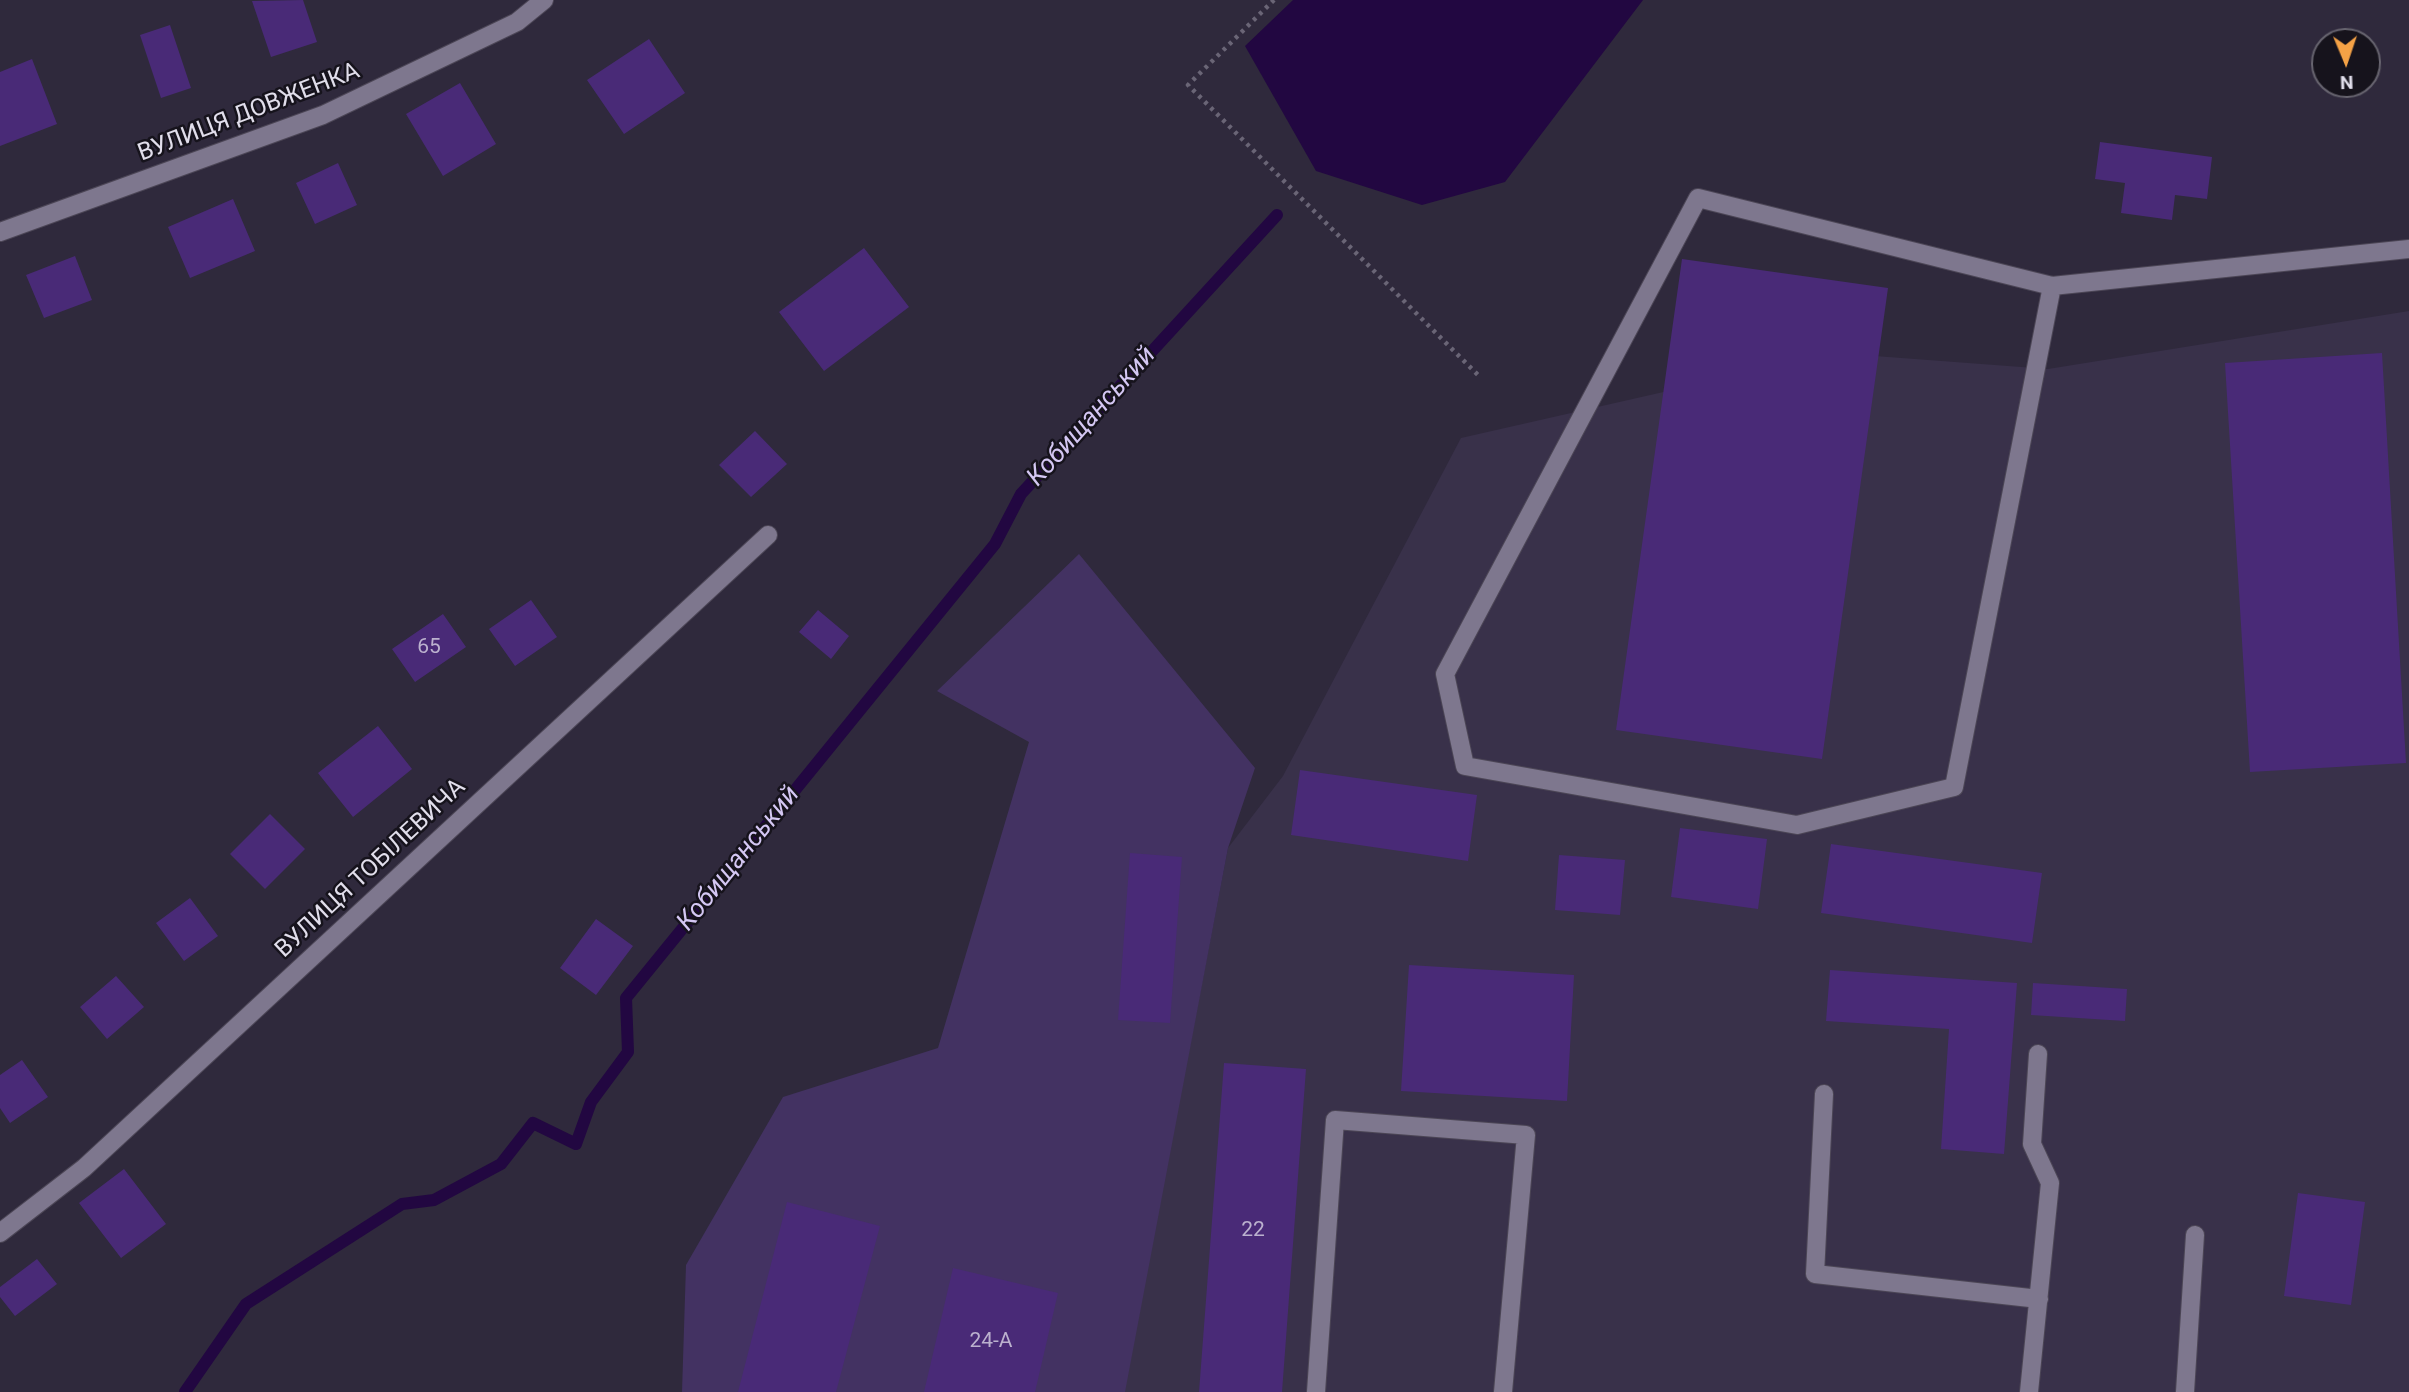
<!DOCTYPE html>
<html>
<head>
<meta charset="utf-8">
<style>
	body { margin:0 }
	#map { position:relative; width:2409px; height:1392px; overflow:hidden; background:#2f293c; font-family:Roboto,sans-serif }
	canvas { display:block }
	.north { position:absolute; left:2311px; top:28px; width:70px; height:70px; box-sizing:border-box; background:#16131c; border:2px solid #67646f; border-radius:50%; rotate:178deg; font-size:19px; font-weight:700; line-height:28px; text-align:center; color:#e1deeb }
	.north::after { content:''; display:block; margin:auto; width:24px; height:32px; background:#f5a246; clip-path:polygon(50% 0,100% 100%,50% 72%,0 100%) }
</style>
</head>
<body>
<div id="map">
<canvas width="2409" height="1392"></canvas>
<div class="north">N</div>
</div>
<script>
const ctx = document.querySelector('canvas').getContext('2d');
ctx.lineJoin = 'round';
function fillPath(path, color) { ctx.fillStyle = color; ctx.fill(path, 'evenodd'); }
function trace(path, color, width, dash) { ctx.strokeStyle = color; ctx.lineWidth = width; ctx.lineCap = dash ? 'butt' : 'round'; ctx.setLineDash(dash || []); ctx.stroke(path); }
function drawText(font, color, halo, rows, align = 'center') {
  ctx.font = font + ' Roboto,sans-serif'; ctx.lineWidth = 5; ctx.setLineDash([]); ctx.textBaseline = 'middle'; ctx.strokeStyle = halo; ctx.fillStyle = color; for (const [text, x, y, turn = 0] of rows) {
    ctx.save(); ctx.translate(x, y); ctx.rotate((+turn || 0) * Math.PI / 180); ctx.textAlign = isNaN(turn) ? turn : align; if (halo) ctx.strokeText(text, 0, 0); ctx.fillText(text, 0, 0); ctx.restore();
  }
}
const built = new Path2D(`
	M2409 311V1392H1123L1228 848 1283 776 1461 438 1835 353 2048 369Z`);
const green = new Path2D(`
	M1079 554 1255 768 1228 848 1125 1392H682L686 1265 783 1097 938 1048 1029 742 937 691Z`);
const water = new Path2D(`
	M1293 0H1643L1505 182 1422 205 1316 171 1245 46Z`);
const stream = new Path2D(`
	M185 1392 246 1304 402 1204 434 1200 501 1164 533 1123 576 1144 591 1102 628 1052 626 998 995 544 1021 494 1277 215`);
const building = new Path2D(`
	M303 0 317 42 271 57 252 1Z
	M170 25 191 88 161 98 140 35Z
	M649 39 685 93 624 134 587 80Z
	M32 59 57 124 0 146V72Z
	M460 83 496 144 443 176 406 114Z
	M2100 142 2212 157 2207 199 2175 195 2172 220 2121 213 2125 183 2095 179Z
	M338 163 357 205 315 224 296 183Z
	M233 199 255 251 190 278 168 227Z
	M864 248 909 307 824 371 779 312Z
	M75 256 92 300 44 318 26 275Z
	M1682 259 1888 288 1822 759 1616 730Z
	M2382 353 2406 763 2250 772 2225 363Z
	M755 431 787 464 751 497 719 465Z
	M531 600 557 637 515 666 489 629Z
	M818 610 849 636 831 659 799 632Z
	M443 614 466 647 415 682 392 649Z
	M378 726 412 769 353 817 318 773Z
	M1300 770 1477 795 1468 861 1291 835Z
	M270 814 305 849 265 889 230 854Z
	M1680 828 1767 839 1758 909 1671 897Z
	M1831 844 2042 873 2032 943 1821 913Z
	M1130 853 1182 857 1170 1023 1118 1020Z
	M1559 855 1625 860 1620 915 1555 910Z
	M190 898 218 936 184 961 156 923Z
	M596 919 633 946 596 995 560 968Z
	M1409 965 1574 975 1567 1101 1401 1091Z
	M1830 970 2017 983 2004 1154 1941 1149 1949 1029 1826 1021Z
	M116 976 144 1007 107 1039 80 1007Z
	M2033 983 2127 989 2125 1021 2031 1015Z
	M22 1060 48 1097 10 1123 0 1108V1075Z
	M1224 1063 1306 1069 1282 1392H1199Z
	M124 1169 166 1224 121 1258 79 1203Z
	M2298 1193 2365 1202 2351 1305 2284 1296Z
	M787 1202 880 1226 836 1392H738Z
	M37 1259 57 1284 15 1316 0 1297V1287Z
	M953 1268 1058 1293 1035 1392H924Z`);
const path = new Path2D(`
	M1274 0 1188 85 1478 375`);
const lane = new Path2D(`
	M2052 286 1954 787 1797 825 1465 766 1445 674 1698 198 2052 286 2409 249
	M1824 1094 1815 1274 2039 1299
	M1316 1392 1335 1120 1526 1135 1503 1392
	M2029 1392 2050 1183 2032 1144 2038 1054
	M2185 1392 2195 1235`);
const street = new Path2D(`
	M0 232 323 115 517 22 544 0
	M0 1233 84 1168 768 535`);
const numberNames = [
	["65",429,648],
	["22",1253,1231],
	["24-А",991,1342]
];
const streetNames = [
	["ВУЛИЦЯ ДОВЖЕНКА",249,113,-21],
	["ВУЛИЦЯ ТОБІЛЕВИЧА",371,869,-43]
];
const waterNames = [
	["Кобищанський",1092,417,-48],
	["Кобищанський",739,859,-51]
];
fillPath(built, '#39314a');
fillPath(green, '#433262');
fillPath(water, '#220741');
trace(stream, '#220741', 12);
fillPath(building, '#492a77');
trace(lane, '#4c4656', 20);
trace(street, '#4c4656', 20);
trace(path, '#6a6576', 4.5, [3.5, 5]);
trace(lane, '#7e778e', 18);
trace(street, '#7e778e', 18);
drawText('21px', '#bbb1ce', null, numberNames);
drawText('24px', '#e1deeb', '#16131c', streetNames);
drawText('italic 26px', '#d4c7f3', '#16131c', waterNames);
</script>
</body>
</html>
